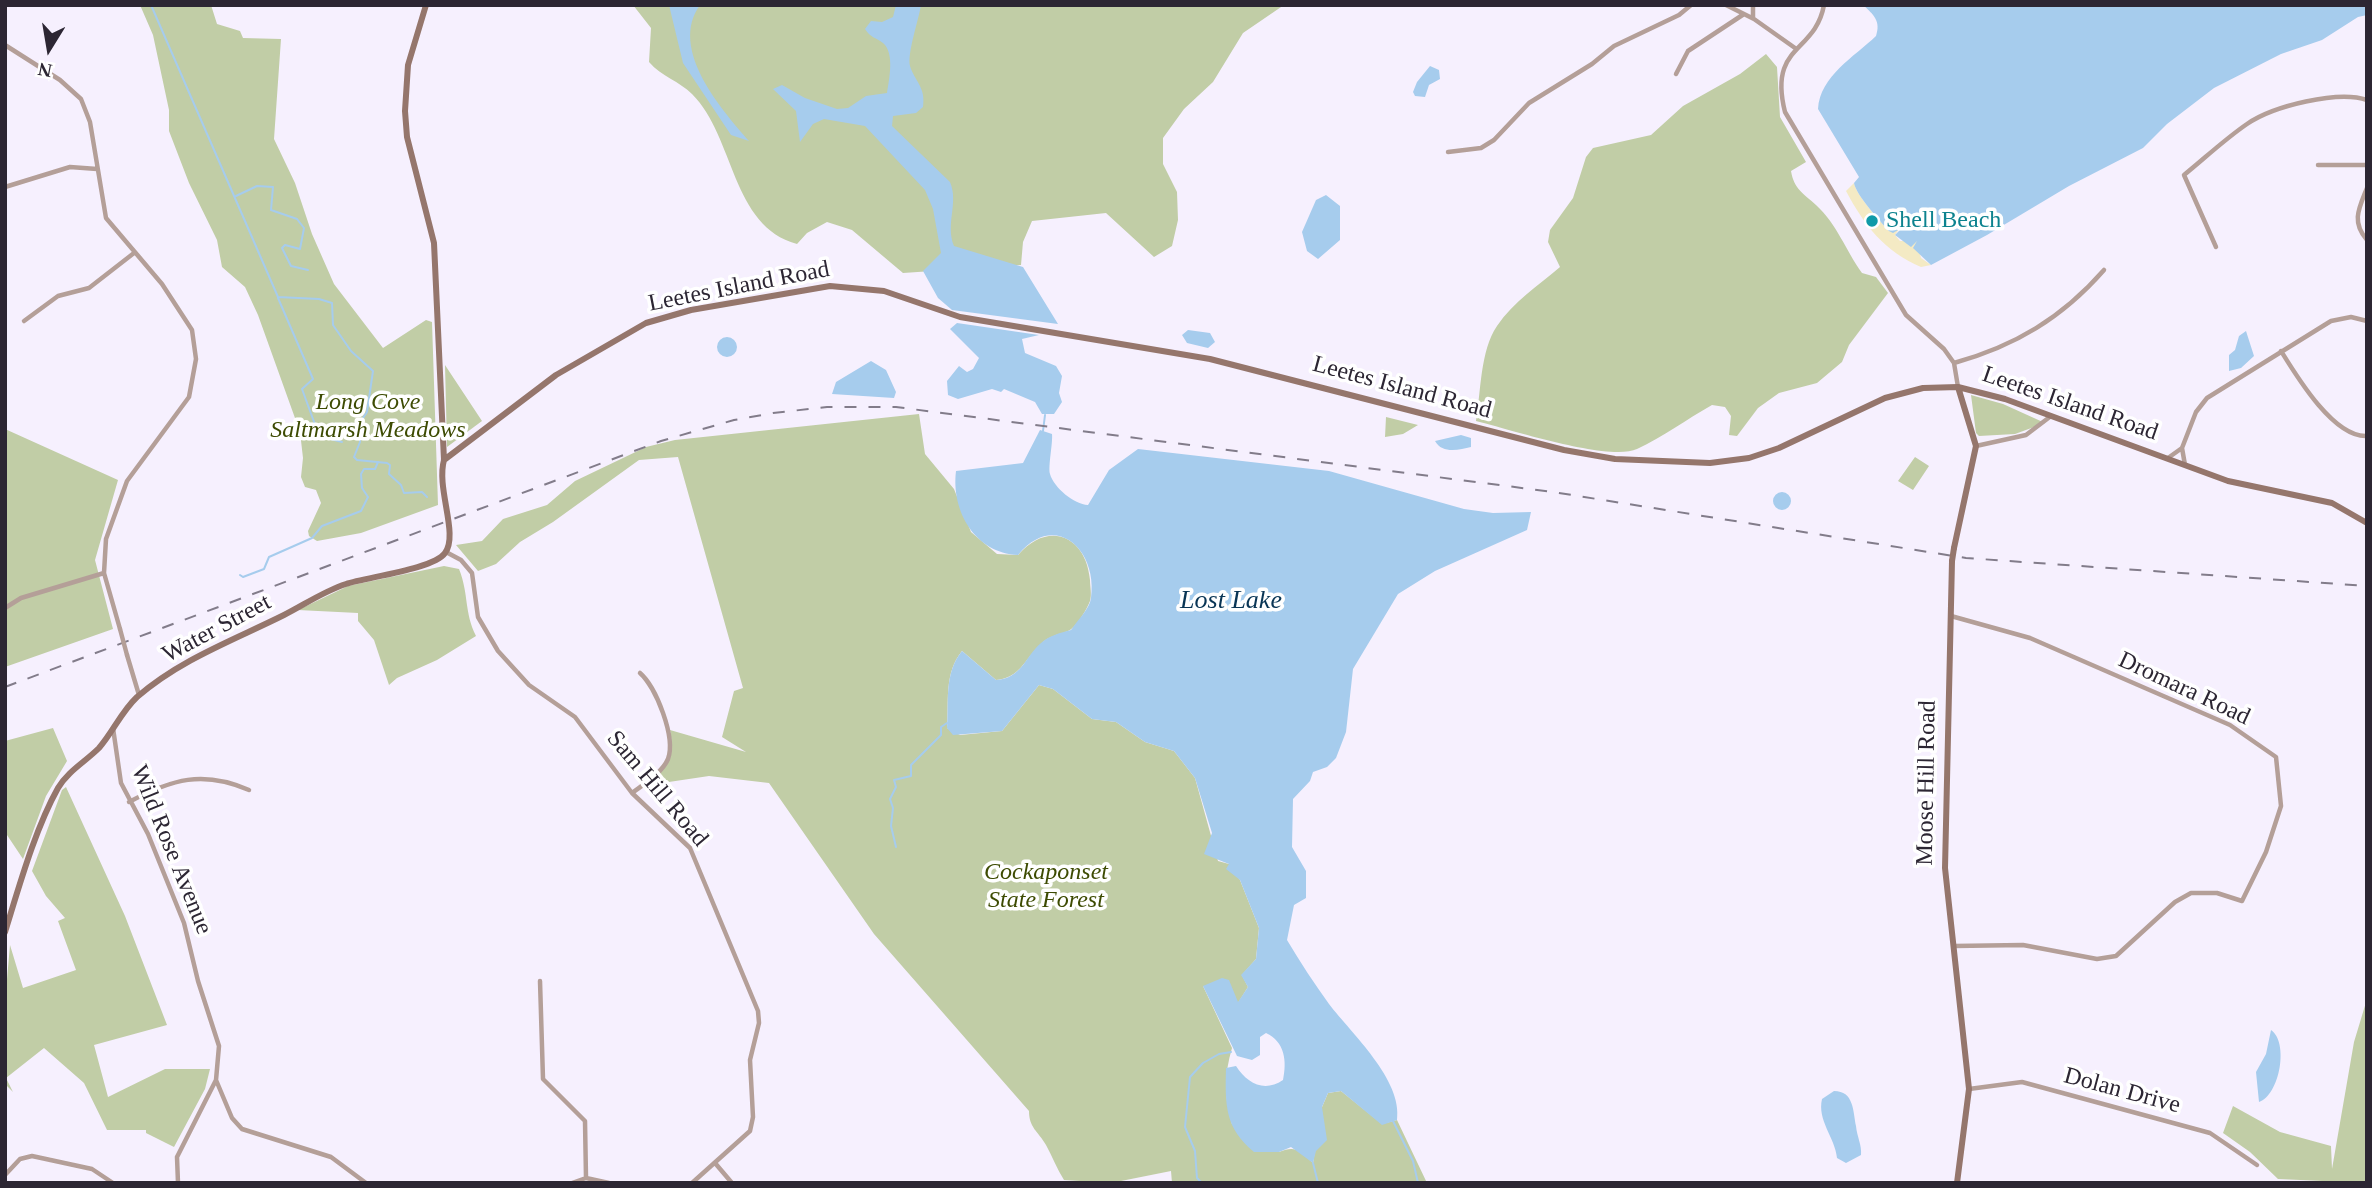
<!DOCTYPE html>
<html>
<head>
<meta charset="utf-8">
<style>
	body { margin:0 }
	#map { position:relative; width:2372px; height:1188px; overflow:hidden; background:#f6f0fe; font-family:"Times New Roman",serif }
	canvas { display:block }
	.frame { position:absolute; inset:0; border:7px solid #2c2633; pointer-events:none }
	.north { position:absolute; left:14px; top:14px; width:70px; height:70px; -webkit-text-stroke:5px #fff; paint-order:stroke; rotate:191deg; font-size:19px; font-weight:700; line-height:28px; text-align:center; color:#2c2633 }
	.north::after { content:''; display:block; margin:auto; width:24px; height:32px; background:#2c2633; clip-path:polygon(50% 0,100% 100%,50% 72%,0 100%) }
</style>
</head>
<body>
<div id="map">
<canvas width="2372" height="1188"></canvas>
<div class="frame"></div>
<div class="north">N</div>
</div>
<script>
const ctx = document.querySelector('canvas').getContext('2d');
ctx.lineJoin = 'round';
function fillPath(path, color) { ctx.fillStyle = color; ctx.fill(path, 'evenodd'); }
function trace(path, color, width, dash) { ctx.strokeStyle = color; ctx.lineWidth = width; ctx.lineCap = dash ? 'butt' : 'round'; ctx.setLineDash(dash || []); ctx.stroke(path); }
function drawText(font, color, halo, rows, align = 'center') {
  ctx.font = font + ' "Times New Roman",serif'; ctx.lineWidth = 7; ctx.setLineDash([]); ctx.textBaseline = 'middle'; ctx.strokeStyle = halo; ctx.fillStyle = color; for (const [text, x, y, turn = 0] of rows) {
    ctx.save(); ctx.translate(x, y); ctx.rotate((+turn || 0) * Math.PI / 180); ctx.textAlign = isNaN(turn) ? turn : align; if (halo) ctx.strokeText(text, 0, 0); ctx.fillText(text, 0, 0); ctx.restore();
  }
}
const green = new Path2D(`
	M140 5H211L217 24 240 31 243 38 281 39 274 139 295 183 312 234 334 284 383 348 426 320 432 322 438 505 361 533 317 541 309 536 308 531 321 503 316 490 305 487 301 477 303 458 300 432 258 315 245 287 222 267 217 240 189 183 169 131V110L153 35Z
	M633 5H1284L1243 33 1213 82 1184 109 1163 138V164L1177 192 1178 220 1172 246 1154 257 1106 213 1032 221 1023 242 1021 265 903 273 852 230 827 222 807 233 797 244C731 226 735 137 692 94 679 81 662 77 649 62L651 28Z
	M1766 54 1777 67 1780 117 1806 162 1791 171C1794 189 1803 193 1816 205 1837 224 1846 251 1862 273L1876 277 1888 293 1849 345 1842 362 1817 383 1779 393 1758 408 1737 436 1729 435 1731 416 1725 407 1712 405C1687 419 1663 437 1637 449 1609 462 1509 429 1476 421 1481 392 1480 351 1497 326 1513 302 1539 285 1560 267L1548 242 1550 230 1573 198 1586 157 1593 148 1651 135 1683 106 1740 74Z
	M445 365 482 421 447 447Z
	M1971 395 2003 404 2045 423 2015 434 1979 436 1976 433Z
	M919 414 925 454 954 489 971 532 997 554 1018 555C1048 520 1086 535 1090 580 1090 586 1092 595 1090 601 1087 609 1076 628 1068 631 1058 635 1048 636 1040 645 1024 660 1020 678 996 680L962 651C944 673 949 701 947 728L960 735 1002 731 1039 685 1053 689 1092 719 1116 722 1145 742 1174 751 1195 778 1218 861 1229 864 1240 880 1259 928 1256 959 1242 975 1248 987 1238 1003 1203 986 1232 1048C1224 1075 1224 1098 1232 1124L1279 1152C1296 1145 1300 1151 1313 1163L1322 1107 1328 1093 1341 1091 1382 1124 1397 1120 1427 1183H1172L1171 1171 1111 1183 1064 1180C1057 1169 1052 1156 1046 1145 1038 1131 1029 1128 1029 1111L874 934 769 783 709 776 642 786C663 766 676 761 670 730L746 752 722 737 734 691 743 688 678 457 639 460 553 522 520 542 496 564 478 571 456 545 482 541 503 519 547 505 575 481 646 447 675 440Z
	M1386 417 1418 425 1403 434 1385 437Z
	M5 429 118 480 95 560 113 629 5 667Z
	M1915 457 1929 466 1913 490 1898 481Z
	M444 566 459 569C469 594 464 612 476 636L437 660 397 678 389 685 374 640 358 621V613L298 610 348 586Z
	M53 728 67 761 46 796 23 859 5 832V741Z
	M66 787 125 916 167 1025 94 1045 108 1097 165 1069H210L205 1089 174 1147 146 1133V1130H107L84 1083 44 1048 6 1078 13 1092 5 1084V1002L10 945 23 988 76 970 58 921 65 918 46 896 32 871 62 790Z
	M2367 999V1183L2278 1179 2250 1152 2223 1133 2233 1106 2280 1132 2331 1146 2332 1169 2354 1042Z`);
const sand = new Path2D(`
	M1854 183C1856 195 1880 221 1889 231L1901 226 1895 235 1900 241H1917L1921 258 1931 265 1921 267C1885 252 1864 225 1846 191Z`);
const water = new Path2D(`
	M669 5H700C668 49 722 110 749 141L731 135 683 63Z
	M896 5H921C919 19 907 53 910 66 915 82 926 87 923 107L916 113 893 116 892 126 950 182C959 203 945 224 954 246L1023 267 1058 324 952 310 938 298 923 271 941 253 933 209 925 190 865 126 824 119 813 124 800 142 796 111 773 89 782 85 805 98 837 109 848 108 866 96 887 93C889 80 895 53 883 43 875 37 871 38 865 29L871 21 882 22 893 17Z
	M1863 5H2367V15L2358 17 2322 40 2281 54 2214 88 2167 124 2143 148 2069 186 1987 235 1931 265 1913 248 1917 241 1911 247 1895 235 1903 227 1893 233 1889 231C1880 221 1856 195 1854 183L1859 177 1818 109C1820 76 1854 57 1876 36 1881 21 1874 15 1863 5Z
	M1430 66 1439 70 1440 79 1429 85 1425 97 1415 96 1413 92 1417 82Z
	M1326 195 1340 206V240L1318 259 1307 251 1302 232 1316 200Z
	M957 323 1039 335 1022 339 1025 353 1056 366 1062 376 1059 393 1062 402 1054 414H1042L1035 402 1004 389 1001 392 992 389 958 399 948 395 947 381 959 366 967 372 973 369 979 358 950 329Z
	M1188 330 1210 333 1215 342 1208 348 1187 343 1182 335Z
	M2246 331 2254 356 2241 368 2229 371V355L2235 350 2239 336Z
	M717 347a10 10 0 1 1 20 0a10 10 0 1 1-20 0Z
	M871 361 886 370 896 392 894 398 832 394 836 382Z
	M1040 430 1052 434C1053 443 1048 466 1050 474 1054 488 1074 504 1088 505L1109 470 1138 449 1329 471 1464 509 1493 513 1531 512 1527 530 1435 571 1398 594 1353 669 1346 732 1336 758 1327 767 1313 772 1310 781 1293 799 1292 847 1306 871V898L1294 905 1287 940C1300 962 1314 983 1329 1004 1351 1033 1403 1080 1397 1120L1382 1125 1341 1091 1328 1093 1322 1107 1327 1140 1316 1151 1313 1163 1291 1147 1279 1152H1254C1225 1128 1225 1106 1226 1068L1236 1066C1247 1083 1264 1093 1283 1080 1287 1061 1285 1042 1266 1033L1260 1037V1055L1252 1060 1237 1056 1203 986 1222 978 1229 980 1238 1002 1248 987 1241 975 1256 959 1259 928 1240 880 1226 869 1229 864 1204 854 1212 833 1195 778 1174 751 1145 742 1116 722 1092 719 1053 689 1039 685 1002 731 953 735 947 728C949 701 944 673 962 651L996 680C1022 678 1024 658 1041 643 1050 635 1060 633 1071 630 1077 621 1090 608 1091 598 1098 550 1055 510 1018 555 975 553 951 511 956 471L1023 463Z
	M1461 435 1471 438V447C1459 450 1442 454 1435 441Z
	M1773 501a9 9 0 1 1 18 0a9 9 0 1 1-18 0Z
	M2271 1030C2289 1042 2280 1095 2259 1102L2256 1072 2266 1054Z
	M1834 1091C1854 1091 1853 1111 1856 1126 1857 1137 1862 1145 1861 1155L1846 1163 1837 1158C1835 1137 1817 1121 1822 1099Z`);
const stream = new Path2D(`
	M151 5 278 297 319 299 332 303 333 325 351 351 373 371 367 412 359 424 360 442 354 457 357 460 387 463 390 465 389 474 401 485 404 493 422 492 427 497
	M236 196 257 186 273 187 271 210 297 219 304 228 300 249 285 245 282 248 291 266 308 270
	M278 298 313 379 302 389 317 430 327 438 342 442
	M1043 431 1045 415
	M240 575 243 577 264 569 269 557 312 538 322 526 361 511 368 497 362 488 361 474 364 469H375L378 462
	M896 847 891 826 893 808 890 799 896 787 894 780 911 776V765L941 735V727L947 723
	M1393 1121 1413 1161 1418 1183
	M1313 1163 1318 1183
	M1202 1183 1197 1178 1195 1151 1185 1127 1190 1077 1203 1063 1219 1054 1231 1052`);
const street = new Path2D(`
	M1726 5 1754 19 1795 48
	M1753 5V18
	M1824 5C1815 54 1768 44 1785 112L1906 315 1944 349 1954 363 1958 387
	M5 45 60 80 81 99 90 122 106 218 162 284 192 330 196 359 189 397 127 481 106 539 104 573 120 629
	M1676 74 1688 51 1744 14
	M1448 152 1481 148 1494 140 1529 103 1592 64 1614 46 1679 15 1691 5
	M2318 165H2367
	M5 187 70 167 97 169
	M2367 188C2359 208 2351 222 2367 240
	M2216 247 2184 175C2205 158 2225 139 2247 124 2273 106 2338 90 2367 100
	M24 321 58 296 89 288 134 253
	M2281 351C2297 377 2334 438 2367 436
	M1954 363C2015 346 2062 318 2104 270
	M1976 446 2026 435 2051 416
	M2182 448 2185 465
	M2168 458 2182 448 2196 412 2207 398 2331 321 2351 317 2367 321
	M446 552 461 560 472 573 478 617 498 651 529 685 575 717 632 793 690 848 758 1011 759 1023 750 1060 753 1117 750 1131 692 1183
	M5 608 21 598 104 573
	M1951 616 2030 638 2230 725 2276 757 2281 806 2266 852 2242 901 2217 893H2191L2175 902 2116 956 2097 959 2023 945 1954 946
	M127 655 139 695
	M113 728 121 783 148 834 184 923 198 981 219 1046 216 1080 177 1157 178 1183
	M632 793C644 784 662 773 668 759 676 737 656 687 640 673
	M129 802C172 779 203 770 249 790
	M540 981 543 1079 585 1121 586 1178
	M216 1080 232 1118 242 1129 331 1157 366 1183
	M1969 1089 2022 1082 2210 1133 2257 1165
	M715 1163 732 1183
	M5 1175 20 1159 32 1156 92 1169 113 1183
	M572 1183 586 1178 609 1183`);
const secondary = new Path2D(`
	M444 460 556 375 646 323 691 310 830 286 884 291 960 317 1210 359 1564 450 1615 459 1710 463 1749 458 1779 448 1885 398 1923 388 1958 387 2005 399 2228 481 2332 503 2367 523
	M1954 548 1976 446 1958 387
	M1952 561 1945 868 1969 1089 1957 1183
	M5 932C19 887 35 829 58 788 68 771 85 762 99 748 113 732 121 712 137 697 181 659 234 640 284 615 304 605 324 591 346 584 367 577 434 569 445 553 459 534 436 489 444 460L434 243 407 137 405 111 408 65 426 5`);
const rail = new Path2D(`
	M5 687 661 441 734 420 773 413 827 407H896L1553 492 1966 558 2367 586`);
const streetBridge = new Path2D(`
	M120 629 127 655`);
const secondaryBridge = new Path2D(`
	M1952 561 1954 548`);
const markers = [
	[1872,221,7,"#0f9aa8"]
];
const cultureNames = [
	["Shell Beach",1886,221]
];
const streetNames = [
	["Leetes Island Road",739,287,-11],
	["Leetes Island Road",1402,388,15],
	["Leetes Island Road",2070,404,19],
	["Water Street",217,629,-28],
	["Dromara Road",2184,689,25],
	["Moose Hill Road",1927,783,-89],
	["Sam Hill Road",657,789,50],
	["Wild Rose Avenue",171,850,68],
	["Dolan Drive",2122,1091,15]
];
const parkNames = [
	["Long Cove",368,403],
	["Saltmarsh Meadows",368,431],
	["Cockaponset",1046,873],
	["State Forest",1046,901]
];
const waterNames = [
	["Lost Lake",1231,601]
];
fillPath(green, '#c1cda6');
fillPath(sand, '#f4eac4');
fillPath(water, '#a6cced');
trace(stream, '#a6cced', 2);
trace(street, '#b49f98', 4.5);
trace(secondary, '#95766c', 6);
trace(rail, '#827c8a', 2, [12, 12]);
trace(streetBridge, '#b49f98', 4.5);
trace(secondaryBridge, '#95766c', 6);
for (const [x, y, r, color] of markers) { const dot = new Path2D(); dot.arc(x, y, r, 0, 2 * Math.PI); ctx.fillStyle = color; ctx.fill(dot); trace(dot, '#fff', 2.5); }
drawText('24px', '#0d838f', '#fff', cultureNames, 'left');
drawText('24px', '#2c2633', '#fff', streetNames);
drawText('italic 24px', '#3d4b02', '#fff', parkNames);
drawText('italic 26px', '#093555', '#fff', waterNames);
</script>
</body>
</html>
